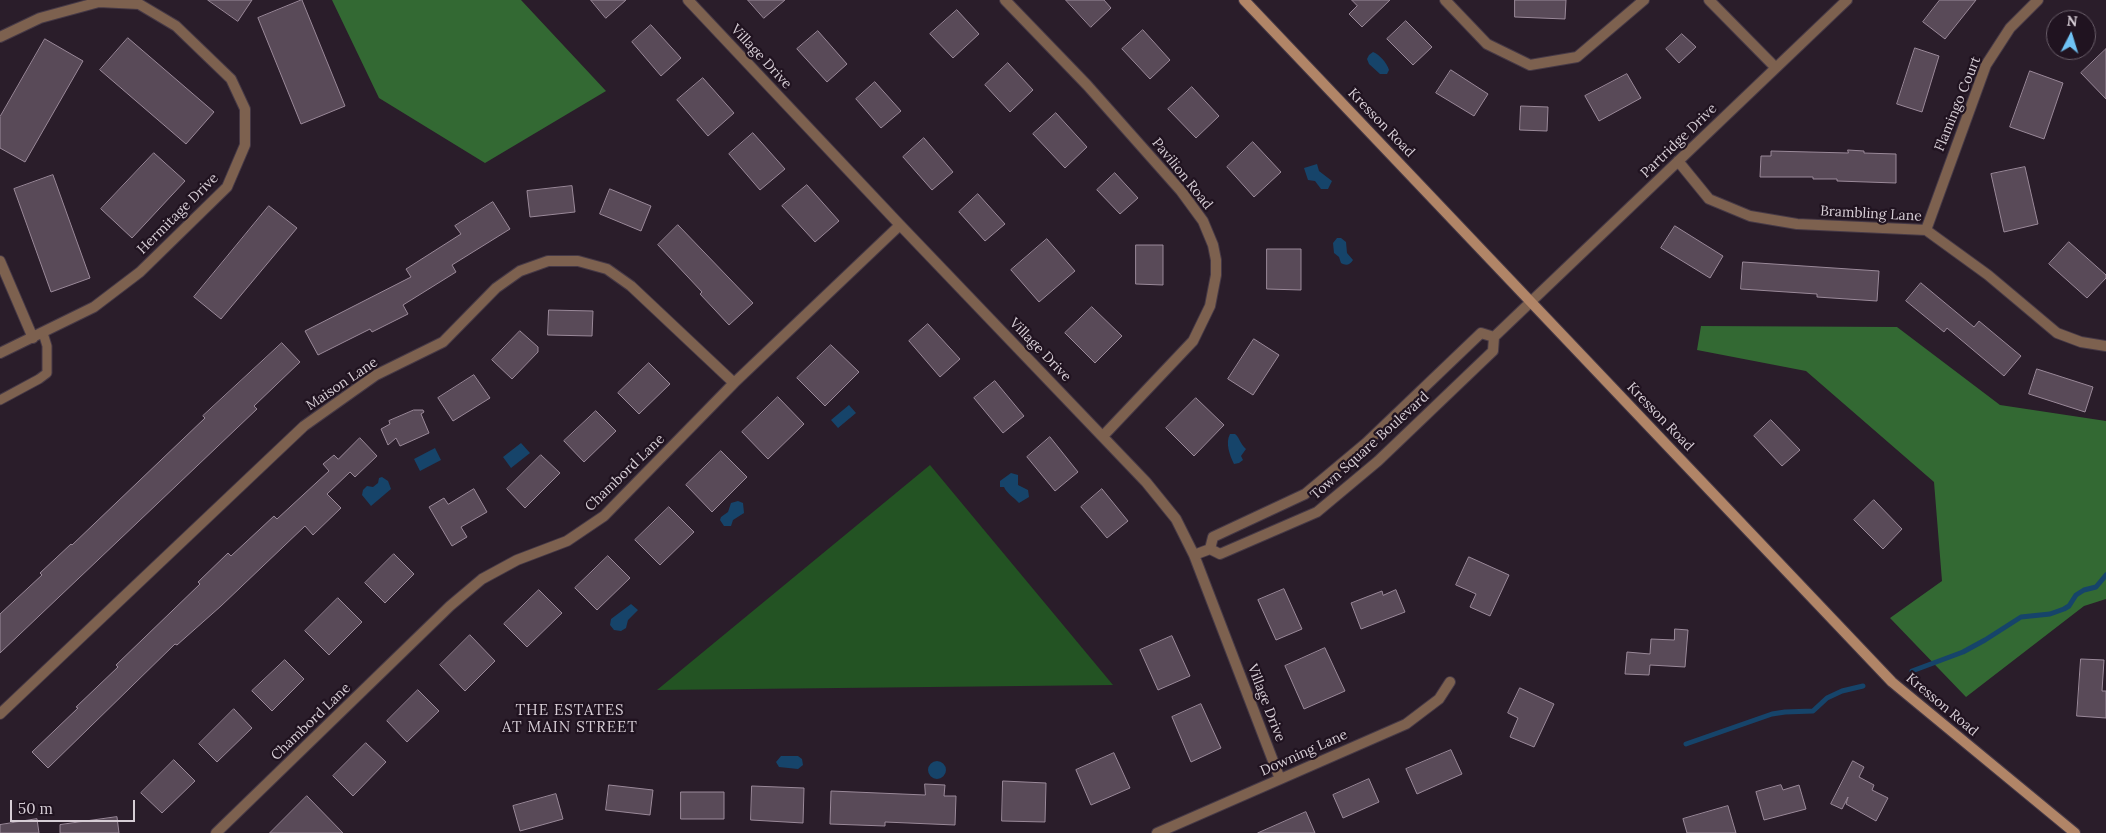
<!DOCTYPE html>
<html>
<head>
<meta charset="utf-8">
<style>
	body { margin:0 }
	#map { position:relative; width:2106px; height:833px; overflow:hidden; background:#2a1d2a; font-family:Lora,serif }
	canvas { display:block }
	.north { position:absolute; left:2046px; top:10px; width:50px; height:50px; box-sizing:border-box; background:#201320; border:1px solid #695e69; border-radius:50%; rotate:5deg; font-size:14px; font-weight:700; line-height:20px; text-align:center; color:#d7ced6 }
	.north::after { content:''; display:block; margin:auto; width:18px; height:22px; background:#6fc2f4; clip-path:polygon(50% 0,100% 100%,50% 72%,0 100%) }
	.scale { position:absolute; left:10px; top:800px; width:125px; height:22px; box-sizing:border-box; border:2px solid #d7ced6; border-top:0; padding-left:6px; font-size:15px; line-height:18px; white-space:nowrap; color:#d7ced6; -webkit-text-stroke:4px #201320; paint-order:stroke }
</style>
</head>
<body>
<div id="map">
<canvas width="2106" height="833"></canvas>
<div class="north">N</div>
<div class="scale">50 m</div>
</div>
<script>
const ctx = document.querySelector('canvas').getContext('2d');
ctx.lineJoin = 'round';
function fillPath(path, color) { ctx.fillStyle = color; ctx.fill(path, 'evenodd'); }
function trace(path, color, width, dash) { ctx.strokeStyle = color; ctx.lineWidth = width; ctx.lineCap = dash ? 'butt' : 'round'; ctx.setLineDash(dash || []); ctx.stroke(path); }
function drawText(font, color, halo, rows, align = 'center') {
  ctx.font = font + ' Lora,serif'; ctx.lineWidth = 4.5; ctx.setLineDash([]); ctx.textBaseline = 'middle'; ctx.strokeStyle = halo; ctx.fillStyle = color; for (const [text, x, y, turn = 0] of rows) {
    ctx.save(); ctx.translate(x, y); ctx.rotate((+turn || 0) * Math.PI / 180); ctx.textAlign = isNaN(turn) ? turn : align; if (halo) ctx.strokeText(text, 0, 0); ctx.fillText(text, 0, 0); ctx.restore();
  }
}
const green = new Path2D(`
	M930 465 1113 685 657 690Z`);
const forest = new Path2D(`
	M332 0H521L606 91 485 163 379 98Z
	M1701 326 1897 327 2000 405 2106 421V599L2084 606 1966 697 1890 618 1942 581 1934 482 1806 371 1697 350Z`);
const water = new Path2D(`
	M1373 52C1380 55 1387 63 1389 70L1387 74H1380L1369 64 1367 59 1369 55Z
	M1317 164 1319 171 1332 181 1328 189H1321L1315 181 1308 180 1304 168Z
	M1337 238H1341L1346 242 1347 253 1353 260C1350 265 1346 266 1341 263L1339 257 1334 253 1333 243Z
	M849 405 856 413 838 428 831 420Z
	M1230 434H1235C1240 438 1240 444 1246 449L1241 456 1243 460 1239 463 1234 464C1230 456 1225 443 1230 434Z
	M521 443 530 453 511 468 503 457Z
	M435 448 441 460 420 471 414 459Z
	M1011 473 1018 475V485L1028 490 1029 497 1019 503C1014 497 1007 494 1004 487H1000V481Z
	M382 477 388 481 391 489 371 506 362 495 363 490 367 486 373 487 378 483 379 478Z
	M738 501 743 503 744 513 733 520 731 526H724L720 520 721 517 728 512 731 503Z
	M631 604 638 610 628 620 626 628 621 631 614 630 610 625 611 619Z
	M781 756H798L802 759 803 765 798 769 779 767 776 762Z
	M928 770a9 9 0 1 1 18 0a9 9 0 1 1-18 0Z`);
const stream = new Path2D(`
	M1912 671 1963 652 1985 640 2021 617 2050 614 2064 609 2069 606 2076 595 2084 590 2096 587 2106 575
	M1686 744 1772 714 1785 712 1813 711 1827 698 1842 691 1863 686`);
const building = new Path2D(`
	M208 0H252L238 21Z
	M302 0 345 106 301 124 258 18Z
	M591 0H626L606 18Z
	M748 0H785L764 18Z
	M1066 0H1104L1111 8 1091 27Z
	M1352 0H1390L1362 27 1349 14 1357 6Z
	M1515 0H1566L1565 19 1515 17Z
	M1940 0H1976L1945 39 1923 22Z
	M957 10 979 34 953 58 930 34Z
	M1406 21 1432 47 1413 65 1387 39Z
	M651 25 681 58 661 76 632 42Z
	M1143 30 1170 60 1150 79 1122 49Z
	M818 31 847 64 827 82 797 49Z
	M1682 34 1696 47 1679 63 1666 49Z
	M128 38 214 112 186 144 100 70Z
	M45 39 83 61 25 162 0 148V117Z
	M1915 48 1939 56 1922 112 1897 104Z
	M2106 49V99L2081 73Z
	M1008 63 1033 90 1010 112 985 85Z
	M1451 70 1488 94 1474 116 1436 93Z
	M2030 71 2063 83 2044 139 2010 127Z
	M1627 74 1641 98 1599 121 1585 96Z
	M703 78 734 113 708 136 677 100Z
	M875 82 901 111 881 128 856 99Z
	M1192 87 1219 116 1196 138 1168 109Z
	M1521 106 1548 107 1547 131 1520 130Z
	M1056 113 1087 147 1065 168 1033 134Z
	M753 133 785 169 760 190 729 154Z
	M924 138 953 172 932 190 903 157Z
	M1253 142 1281 172 1254 197 1227 167Z
	M1848 150 1864 151V153L1896 154V183L1837 181V179H1813V177H1760L1761 156H1771V151L1848 153Z
	M154 153 185 181 132 238 101 209Z
	M2025 167 2038 224 2004 232 1991 174Z
	M1115 173 1138 198 1120 214 1097 190Z
	M53 175 90 278 51 292 14 189Z
	M807 185 839 221 815 242 782 206Z
	M572 186 575 212 530 217 527 191Z
	M610 189 651 206 641 231 600 214Z
	M978 194 1005 224 985 241 959 212Z
	M493 202 510 229 452 265 456 272 403 305 408 314 372 332 370 329 318 355 305 331 411 277 406 269 461 234 455 226Z
	M269 206 297 228 221 319 194 297Z
	M678 225 753 303 729 325 700 294 702 292 658 245Z
	M1675 226 1723 256 1710 278 1661 248Z
	M1047 239 1075 271 1039 302 1011 270Z
	M2069 242 2106 275V278L2087 298 2049 264Z
	M1136 245H1163V285L1136 284Z
	M1267 249H1301V290L1267 289Z
	M1743 262 1879 271 1877 301 1817 297V294L1741 289Z
	M1921 283 1974 327 1979 321 2021 356 2004 376 1947 328 1944 332 1906 301Z
	M1092 307 1122 336 1095 363 1065 333Z
	M549 310 593 311 592 336 548 335Z
	M928 324 960 359 940 377 909 341Z
	M520 331 538 347V352L512 379 492 360Z
	M1254 339 1279 355 1253 395 1228 379Z
	M282 343 300 362 254 406 257 409 0 653V614L42 575 40 573 71 544 72 545 205 418 203 416Z
	M831 345 859 372 825 406 797 378Z
	M649 363 670 384 639 414 618 393Z
	M2037 369 2093 387 2085 412 2029 394Z
	M474 375 490 398 453 421 438 398Z
	M995 381 1024 416 1003 433 974 398Z
	M778 397 804 424 768 459 742 432Z
	M1196 398 1224 425 1194 456 1166 428Z
	M414 410H423L424 412 421 414 429 433 400 446 396 438 388 445 381 429 390 424 389 421Z
	M596 411 616 431 584 462 564 441Z
	M1771 420 1800 450 1782 466 1754 436Z
	M1050 437 1078 472 1055 491 1027 457Z
	M360 438 377 456 355 477 350 472 327 494 341 508 313 535 305 526 221 606 177 645 175 644 48 768 32 752 78 708 76 707 118 667 116 665 200 584 198 582 228 553 231 556 274 516 277 519 329 471 323 464 334 455 338 459Z
	M721 451 747 477 712 512 686 485Z
	M541 455 560 473 525 508 507 489Z
	M474 489 487 512 461 527 467 537 452 546 429 507 444 498 448 504Z
	M1102 489 1128 521 1107 538 1081 507Z
	M1874 500 1902 529 1883 549 1854 520Z
	M669 507 694 532 660 565 635 540Z
	M394 554 414 574 385 603 365 583Z
	M608 556 630 578 597 610 575 588Z
	M1469 557 1509 575 1490 616 1470 607 1476 594 1456 585Z
	M1284 589 1302 629 1276 640 1258 600Z
	M539 590 562 613 527 647 504 624Z
	M1396 590 1405 612 1361 629 1351 603 1382 591 1383 595Z
	M338 598 362 622 329 655 305 631Z
	M1675 629 1688 630 1685 667 1650 665 1649 675 1625 674 1627 652 1650 654 1651 639 1674 640Z
	M470 635 495 661 465 691 440 665Z
	M1172 636 1190 676 1158 690 1140 650Z
	M1325 648 1345 691 1304 709 1285 666Z
	M2081 659 2104 660 2102 691H2106V718L2077 716Z
	M285 660 304 679 272 711 252 691Z
	M1520 688 1554 704 1534 747 1510 737 1518 718 1508 713Z
	M418 690 439 711 407 742 387 721Z
	M1201 704 1221 748 1191 762 1172 717Z
	M234 709 252 728 217 762 199 744Z
	M366 743 386 762 353 796 333 776Z
	M1451 750 1462 774 1417 794 1406 769Z
	M1114 753 1130 788 1091 805 1076 770Z
	M174 760 195 781 162 813 141 793Z
	M1853 761 1864 767 1859 777 1874 785 1872 790 1888 798 1876 821 1846 804 1848 797 1842 809 1831 804Z
	M1369 779 1379 802 1343 818 1333 795Z
	M1003 781 1046 783 1045 822 1002 821Z
	M925 784 945 785 944 796H956L955 825 885 822V826L830 824 831 791 925 795Z
	M609 785 653 790 650 815 606 810Z
	M1781 785 1783 790 1799 785 1806 809 1764 820 1756 792Z
	M752 786 804 788 803 823 751 820Z
	M681 792H724V819H681Z
	M556 794 563 819 520 831 513 806Z
	M307 796 343 833H270Z
	M1728 806 1736 833H1687L1683 819Z
	M1306 812 1315 833H1258Z
	M117 817 119 833H60V825Z
	M37 819 39 833H0V825Z`);
const lane = new Path2D(`
	M0 400 39 379 47 373V346L43 333`);
const street = new Path2D(`
	M688 0 900 225 1146 482 1176 519 1194 555 1280 779
	M1005 0 1087 85 1181 191 1203 221 1213 245 1216 260V275L1210 306 1193 341 1103 436
	M1445 0 1487 44 1530 65 1577 57 1644 0
	M1709 0 1775 67
	M0 37 40 18 99 2 139 4 176 26 231 79 245 109V145L227 187 140 272 94 307 0 353
	M1678 161 1709 199 1750 216 1797 224 1926 230 1988 275 2057 333 2081 342 2106 346
	M1926 230 1986 65 2010 28 2038 0
	M0 261 33 338
	M1210 549 1213 537 1305 494 1366 443 1481 333 1494 337
	M1194 555 1210 549 1220 554 1317 512 1378 461 1493 351 1494 337 1847 0
	M0 714 304 426 376 375 443 342 496 288 520 271 548 261H578L607 269 631 286 734 383
	M216 833 450 606 482 579 517 560 567 541 604 516 734 383 900 225
	M1157 833 1406 724 1439 699 1450 682`);
const secondary = new Path2D(`
	M1244 0 1892 682 2075 833`);
const streetNames = [
	["Village Drive",761,57,47],
	["Flamingo Court",1958,104,-68],
	["Kresson Road",1381,123,46],
	["Partridge Drive",1679,141,-44],
	["Pavilion Road",1182,174,51],
	["Hermitage Drive",178,214,-45],
	["Brambling Lane",1871,214,3],
	["Village Drive",1040,350,46],
	["Maison Lane",342,384,-34],
	["Kresson Road",1660,417,46],
	["Town Square Boulevard",1370,446,-42],
	["Chambord Lane",625,473,-44],
	["Village Drive",1266,703,69],
	["Kresson Road",1942,705,40],
	["Chambord Lane",311,722,-44],
	["Downing Lane",1304,753,-24]
];
const neighbourhoodNames = [
	["THE ESTATES",570,711],
	["AT MAIN STREET",570,728]
];
fillPath(green, '#235323');
fillPath(forest, '#336933');
fillPath(water, '#16446a');
trace(stream, '#16446a', 5);
fillPath(building, '#594a58');
trace(building, '#9a8999', 1);
trace(lane, '#463946', 11);
trace(street, '#463946', 12);
trace(secondary, '#463946', 12);
trace(lane, '#7d614f', 9);
trace(street, '#7d614f', 10);
trace(secondary, '#b18567', 10);
drawText('14px', '#d7ced6', '#201320', streetNames);
ctx.letterSpacing = '1px';
drawText('15px', '#d7ced6', '#201320', neighbourhoodNames);
ctx.letterSpacing = '0px';
</script>
</body>
</html>
